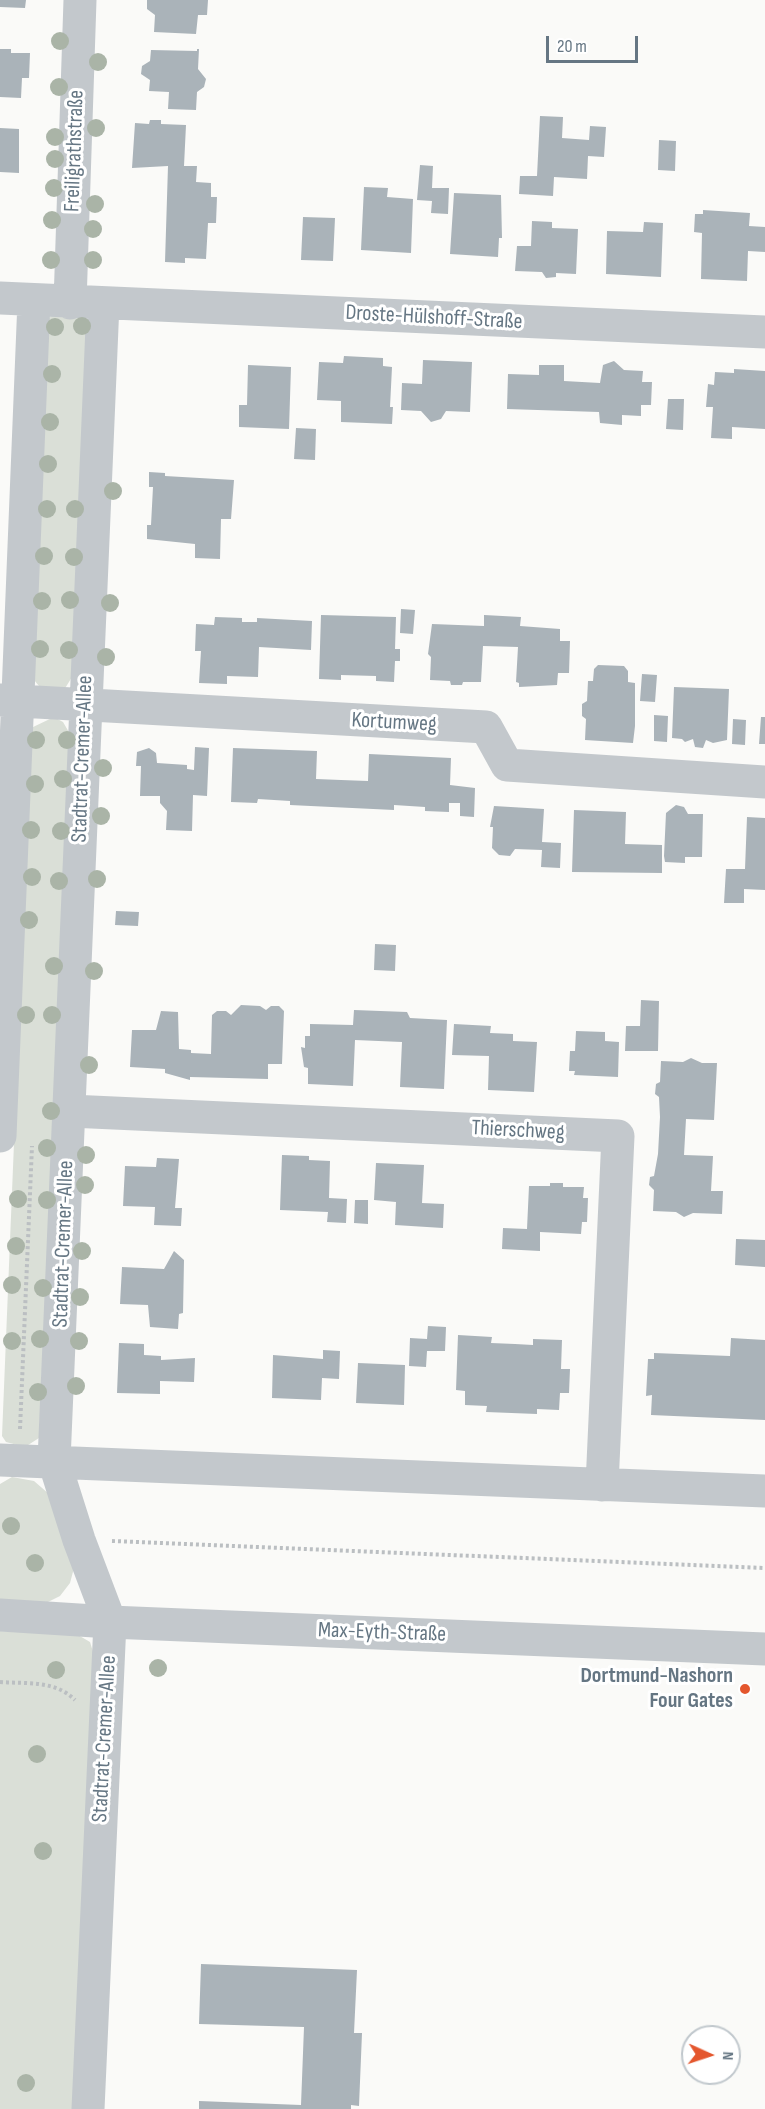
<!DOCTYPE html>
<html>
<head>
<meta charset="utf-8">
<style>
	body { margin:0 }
	#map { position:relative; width:765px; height:2109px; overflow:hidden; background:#fafaf8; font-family:"Sofia Sans Condensed",sans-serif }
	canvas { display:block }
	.north { position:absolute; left:681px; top:2025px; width:60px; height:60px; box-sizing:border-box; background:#fff; border:2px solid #c1c8cd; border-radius:50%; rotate:93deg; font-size:16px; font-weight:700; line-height:24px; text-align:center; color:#657683 }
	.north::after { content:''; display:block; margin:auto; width:21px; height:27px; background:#e4572e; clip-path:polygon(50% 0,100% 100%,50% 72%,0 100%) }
	.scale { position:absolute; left:546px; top:36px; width:92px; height:27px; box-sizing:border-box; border:3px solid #657683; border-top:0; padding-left:8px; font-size:18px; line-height:21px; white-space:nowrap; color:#657683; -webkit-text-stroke:4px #fff; paint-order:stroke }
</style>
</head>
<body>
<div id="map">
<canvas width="765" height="2109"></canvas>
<div class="north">N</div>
<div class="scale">20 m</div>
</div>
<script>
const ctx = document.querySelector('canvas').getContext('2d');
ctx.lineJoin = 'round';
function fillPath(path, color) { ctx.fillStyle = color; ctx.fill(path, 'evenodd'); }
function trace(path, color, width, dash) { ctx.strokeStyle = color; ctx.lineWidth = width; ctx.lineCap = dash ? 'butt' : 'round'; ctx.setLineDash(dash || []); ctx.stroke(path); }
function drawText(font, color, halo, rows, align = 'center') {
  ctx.font = font + ' "Sofia Sans Condensed",sans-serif'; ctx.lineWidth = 6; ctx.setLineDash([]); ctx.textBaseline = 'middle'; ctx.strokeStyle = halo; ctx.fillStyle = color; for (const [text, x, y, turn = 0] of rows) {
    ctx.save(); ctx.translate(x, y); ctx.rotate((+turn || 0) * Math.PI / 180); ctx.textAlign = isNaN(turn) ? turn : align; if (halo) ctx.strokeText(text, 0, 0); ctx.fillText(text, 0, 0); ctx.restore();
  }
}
const green = new Path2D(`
	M55 311 85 316 88 327 72 677 64 690 39 686 34 680 49 318Z
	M54 717 63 722 70 734 39 1438 25 1447 6 1442 2 1436 31 728Z
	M12 1477 34 1481 49 1494 74 1568 70 1583 60 1596 42 1605 0 1602V1484Z
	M0 1631 78 1635 90 1642 94 1655 75 2109H0Z`);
const building = new Path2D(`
	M0 0H26L25 8 0 7Z
	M147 0H208L207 15H198L196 34 154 32 155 15 147 9Z
	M0 49H11V53H30L29 78H22L21 98 0 97Z
	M197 49H199L198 69 206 79 204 87 197 92 196 110 168 109 169 92 149 91 150 80 141 74 142 66 150 61 151 50 197 51Z
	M540 116 563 117 562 138 589 140 590 126 606 127 604 157 588 156 587 179 554 177 553 196 519 194 520 176H537Z
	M150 120H161V124L186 125 184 166H197L196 182 211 183V197H217L216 223H208L206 259 185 258V263L165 262 168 166 132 168 135 123 149 124Z
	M0 128 19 129V173L0 172Z
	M659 140 676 141 675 171 658 170Z
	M420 165 433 166 432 188H449L448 214 431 213 432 201 417 200Z
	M364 187 388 188 387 197 413 199 411 253 361 250Z
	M454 193 501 195 502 238H499L498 257 450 254Z
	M703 210 750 213 749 226 765 227V252L748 251 747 281 701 279 702 233 694 232 695 214H703Z
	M303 217 335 218 333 261 301 260Z
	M532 221 552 222V228L578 229 576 274 556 273V277L546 278 542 272 515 271 517 246H531Z
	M644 222 663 223 661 277 606 274 607 231 643 232Z
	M344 356 383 358V366L392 367 390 407H393L392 424 341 422V401L317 400 319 362 343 363Z
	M423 360 472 362 470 412 446 411 441 419 431 422 421 411 401 410 402 383 422 384Z
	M614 361 624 370 643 371 642 382H652L651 405H641V416L622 415V425L600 423 599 412 507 409 508 374 539 375V365H564V381L600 383 603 365Z
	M248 365 291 367 289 429 239 427V405H247Z
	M734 369 765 371V429L732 427V439L711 438 713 407H706L708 384 714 385 715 372 734 373Z
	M668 399H684L683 430 666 429Z
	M296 428 316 429 315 460 294 459Z
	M149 472 165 473V476L234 480 231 519H221L220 559 195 558V544L147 539V525H151L153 487H149Z
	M401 609 415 610 413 634 400 633Z
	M321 615 396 617 395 649H400V661H395L394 682 376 681V676L341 675V680L319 679Z
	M484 615 521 617 520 626 560 629V641H570L569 673H558L557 685 519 687V683L516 682 518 647 483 646 481 682H463L462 685H451L450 681 430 680 431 657 428 654 432 624 484 626Z
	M215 617 242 618V622H257V618L312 621 311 650 259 647 258 677 227 676V684L199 683 201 651H195L196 624 214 625Z
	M598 665 624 666 628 671V682L635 683V726L633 743 585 740 586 719 582 716V704L587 701 588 681H593L594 669Z
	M642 674 657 675 655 702 640 701Z
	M674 687 729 689 727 740 713 743 706 740 703 748 695 747 693 739 685 742 682 739 672 738Z
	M654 715 668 716 667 742 654 741Z
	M761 717H765V744H759Z
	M733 719 746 720 745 745 732 744Z
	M195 747 209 748 207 796 193 795 192 831 166 830 167 811 160 803V796H140L141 766H136L137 752 149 748 156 753 157 763 187 765V769L194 770Z
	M233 748 317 751 316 779 341 780 368 781 369 754 451 758 450 785 475 788 474 817 460 816V803H449V812L425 811V807L394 805V810L290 805V801L258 799 257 803 231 802Z
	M676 805 684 807 688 814H703L702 857H685V863L665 862 664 856 666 813Z
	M494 806 544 809 542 842 561 843 560 868 541 867 542 850 515 849 510 856 499 855 492 848 493 827H490Z
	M574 810 626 812 625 844 662 845V873L572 872Z
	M747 817 765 818V890L744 889V903H724L726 869H745Z
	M116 911 139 912 138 926 115 925Z
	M375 944 396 945 395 971 374 970Z
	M641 1000 659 1001 658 1051H625L626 1026H640Z
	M241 1005 260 1006 266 1010 271 1006H279L284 1011 282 1064H268V1079L190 1077V1080L165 1073V1069L130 1067 132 1030H156L161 1011 178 1012 179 1049 191 1050V1053L211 1054 212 1015 217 1011H226L231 1015Z
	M354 1010 407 1012 410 1018 447 1020 444 1089 400 1087 402 1042 355 1040 353 1086 308 1084V1068L304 1067 301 1047 305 1048V1036H310V1024L353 1025Z
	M454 1024 491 1026 490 1033 513 1034V1041L537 1042 534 1092 488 1090 489 1056 452 1055Z
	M576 1031 605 1032V1041L619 1042 618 1077 574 1075 575 1071H569L570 1051H575Z
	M691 1058 702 1063H717L714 1120 686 1119 684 1155 713 1156 711 1191H723L722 1214 693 1213 684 1217 676 1212 653 1211 654 1190 649 1185 650 1177 654 1176 658 1154 660 1117 659 1097 655 1094 656 1084 660 1082 661 1061 683 1062Z
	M282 1155 309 1156V1160L330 1161 329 1198 347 1199 346 1223 327 1222 328 1212 280 1210Z
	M157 1158 179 1159 175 1208H182L181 1226 154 1225 155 1207 123 1206 125 1166 156 1167Z
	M376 1163 424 1165 422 1203 444 1204 443 1228 395 1225 396 1202 374 1200Z
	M550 1183H563V1187H584L583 1198H588L587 1222H582L581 1234 540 1232V1251L502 1249 503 1228 527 1229 529 1186H550Z
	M355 1200H368V1224L354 1223Z
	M736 1239 765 1240V1267L735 1265Z
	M174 1251 184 1260 183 1313 179 1314 178 1329 150 1327 148 1305 120 1304 122 1267 164 1269Z
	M428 1326 446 1327 445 1351H427L426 1367 409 1366 410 1338 427 1339Z
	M458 1335 492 1337 491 1343 515 1344 533 1345V1339L562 1340 561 1369H570L569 1393H560L559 1410 537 1409V1414L486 1412 487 1406 465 1405V1391L456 1390Z
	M731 1338 765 1340V1420L651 1415 652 1395 646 1396 648 1359H654V1353L730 1356Z
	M119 1343 144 1344V1355L161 1356V1360L195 1358 194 1382 160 1381V1394L117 1393Z
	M323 1350 340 1351 339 1379 322 1378 321 1400 272 1398 273 1355 323 1359Z
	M358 1363 405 1365 404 1405 356 1403Z
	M201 1964 357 1970 354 2033H362L359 2106 351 2105V2109H199V2101L301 2105 304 2027 199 2024Z`);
const path = new Path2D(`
	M20 1429 32 1146
	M112 1541 765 1568
	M0 1682C27 1684 55 1680 75 1700`);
const minor = new Path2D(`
	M0 298 765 332
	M70 303 80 0
	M0 700 486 727 507 765 765 782
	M70 1111 618 1136 602 1485
	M0 1136 34 301
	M0 1460 765 1491
	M0 1615 110 1622 765 1649
	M88 2109 110 1622 79 1540 54 1461 103 303`);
const trees = [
	[60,41],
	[98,62],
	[59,87],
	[96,128],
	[55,137],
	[55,159],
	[54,188],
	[95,204],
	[52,220],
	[93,229],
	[51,260],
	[93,260],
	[82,326],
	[55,327],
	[52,374],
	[50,422],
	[48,464],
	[113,491],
	[47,509],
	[75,509],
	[44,556],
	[74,557],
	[70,600],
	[42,601],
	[110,603],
	[40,649],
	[69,650],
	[106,657],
	[36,740],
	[67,740],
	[103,768],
	[63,779],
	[35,784],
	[101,816],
	[31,830],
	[61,831],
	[32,877],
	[97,879],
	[59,881],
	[29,920],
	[54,966],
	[94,971],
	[26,1015],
	[52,1015],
	[89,1065],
	[51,1111],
	[47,1148],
	[86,1155],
	[85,1185],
	[18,1199],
	[47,1200],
	[16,1246],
	[82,1251],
	[12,1285],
	[43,1288],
	[80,1297],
	[40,1339],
	[12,1341],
	[79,1341],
	[76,1386],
	[38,1392],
	[11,1526],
	[35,1563],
	[158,1668],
	[56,1670],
	[37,1754],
	[43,1851],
	[26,2083]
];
const markers = [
	[745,1689,6,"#e4572e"]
];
const streetNames = [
	["Freiligrathstraße",75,151,-88],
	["Droste-Hülshoff-Straße",434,318,3],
	["Kortumweg",394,723,3],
	["Stadtrat-Cremer-Allee",83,759,-88],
	["Thierschweg",518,1131,3],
	["Stadtrat-Cremer-Allee",64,1244,-88],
	["Max-Eyth-Straße",382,1633,2],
	["Stadtrat-Cremer-Allee",105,1739,-87]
];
const poiNames = [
	["Dortmund-Nashorn",733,1676],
	["Four Gates",733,1701]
];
fillPath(green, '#dadfd7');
fillPath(building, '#aab3b9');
trace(path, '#bbbfc2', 4, [3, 3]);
trace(minor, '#c3c8cc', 33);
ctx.fillStyle = '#aab4a7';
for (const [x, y] of trees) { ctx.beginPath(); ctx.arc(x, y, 9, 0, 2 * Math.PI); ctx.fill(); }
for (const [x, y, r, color] of markers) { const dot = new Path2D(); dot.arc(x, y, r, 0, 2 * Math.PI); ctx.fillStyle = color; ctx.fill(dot); trace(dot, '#fff', 2); }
drawText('22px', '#657683', '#fff', streetNames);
drawText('bold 22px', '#657683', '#fff', poiNames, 'right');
</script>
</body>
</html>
